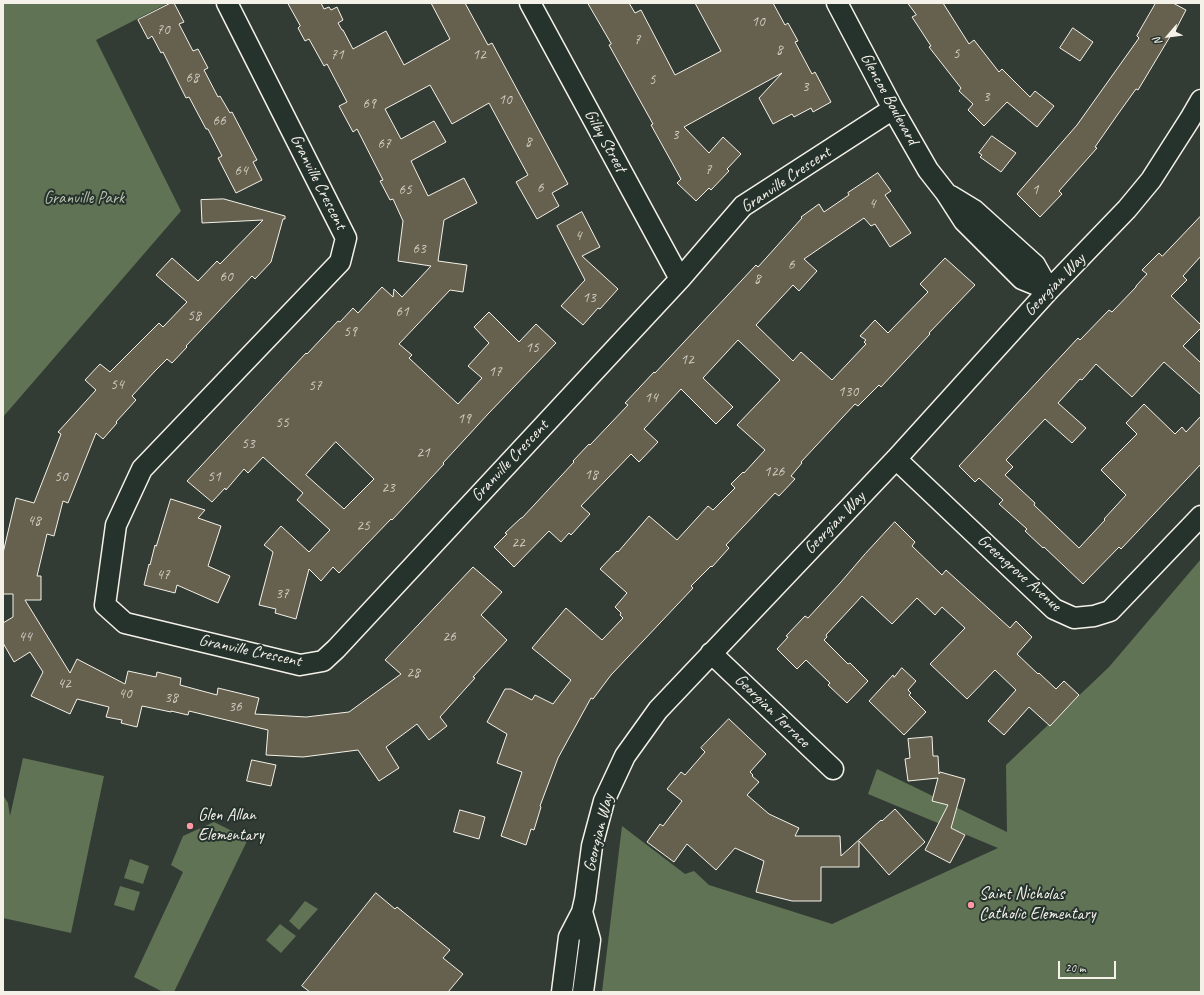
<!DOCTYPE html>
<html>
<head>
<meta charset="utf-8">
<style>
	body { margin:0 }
	#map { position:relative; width:1204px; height:995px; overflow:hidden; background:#333c34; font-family:Caveat,sans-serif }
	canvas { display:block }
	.frame { position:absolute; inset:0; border:4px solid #f4f1e8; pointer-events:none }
	.north { position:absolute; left:1148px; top:16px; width:40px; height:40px; -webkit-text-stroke:3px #26332d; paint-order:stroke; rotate:242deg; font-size:11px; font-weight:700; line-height:16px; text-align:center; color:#f4f1e8 }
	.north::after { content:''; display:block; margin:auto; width:14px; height:18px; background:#f4f1e8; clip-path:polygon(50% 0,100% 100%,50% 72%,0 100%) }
	.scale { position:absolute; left:1058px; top:961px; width:58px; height:18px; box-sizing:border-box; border:2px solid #f4f1e8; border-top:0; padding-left:5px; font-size:12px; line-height:14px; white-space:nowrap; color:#f4f1e8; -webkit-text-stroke:3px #26332d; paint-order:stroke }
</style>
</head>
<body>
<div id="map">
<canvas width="1204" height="995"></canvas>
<div class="frame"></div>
<div class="north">N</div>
<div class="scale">20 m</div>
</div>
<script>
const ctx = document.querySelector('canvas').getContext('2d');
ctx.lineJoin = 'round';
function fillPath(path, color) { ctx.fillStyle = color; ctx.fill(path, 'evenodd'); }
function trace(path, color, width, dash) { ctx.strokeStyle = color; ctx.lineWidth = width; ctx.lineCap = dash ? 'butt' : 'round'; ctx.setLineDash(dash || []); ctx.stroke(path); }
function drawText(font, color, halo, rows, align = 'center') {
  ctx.font = font + ' Caveat,sans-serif'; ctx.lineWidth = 4; ctx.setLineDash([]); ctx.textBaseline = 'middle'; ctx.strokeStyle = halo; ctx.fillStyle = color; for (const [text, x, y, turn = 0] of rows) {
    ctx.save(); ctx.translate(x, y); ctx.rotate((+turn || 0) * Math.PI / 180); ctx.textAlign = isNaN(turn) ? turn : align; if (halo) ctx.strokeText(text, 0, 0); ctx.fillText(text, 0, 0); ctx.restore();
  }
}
const green = new Path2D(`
	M3 3H168L96 40 181 211 3 417Z
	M1201 559V992H602L622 826 685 874 694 871 709 885 832 924 998 848 868 794 877 769 1007 832 1006 765 1109 667Z
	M23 758 104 776 71 933 3 918V795L8 803 10 816Z
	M214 822 248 839 174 992H163L134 977 183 872 171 865 183 836Z
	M130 859 149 866 143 884 124 878Z
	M120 886 140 892 134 911 114 905Z
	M305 901 318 909 299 930 289 921Z
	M280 924 296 936 281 953 266 940Z`);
const building = new Path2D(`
	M171 3H174L184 22 179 24 193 51 198 49 208 68 204 70 218 97 220 96 230 113 232 112 257 160 253 162 262 180 236 193 218 158 222 156 208 129H206L189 97 186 98 163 52 161 53 152 36 148 39 138 20Z
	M288 3H321L324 9 329 7 331 10 337 7 343 20 338 23 342 30H343L353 49 386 31 404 65 450 39 431 3H465L488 45 492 43 568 184 552 193 559 206 537 219 516 182 528 175 489 103 452 124 430 85 385 109 401 139 434 121 446 142 411 161 428 196 464 178 477 203 444 220 438 261 467 265 463 292 450 290 399 344 412 355 409 358 458 404 482 378 468 366 489 343 474 327 489 312 519 342 536 324 556 343 488 414 443 463 444 464 392 520 391 519 339 573 333 567 321 581 309 569 296 619 275 613 276 609 259 605 273 552 264 545 281 526 309 552 330 530 297 500 303 493 263 457 248 473 244 469 226 490 225 488 212 502 187 481 306 353 307 354 338 321 340 322 353 308 358 313 382 287 393 297 394 289 402 297 431 266 398 261 403 221 393 199 390 200 380 181 383 180 357 129 353 132 339 106 347 102 327 64 324 66 309 39 305 41 298 28 300 26ZM336 442 374 479 344 509 306 475Z
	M588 3H629L635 13 641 10 675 75 721 51 695 3H773L785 25 788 23 798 41 795 42 812 74 815 72 831 102 813 112 811 108 794 117 792 114 773 124 759 98 782 73 684 127 709 153 723 137 741 154 727 169 729 171 711 190 709 188 696 201 677 183 681 179 651 125 653 124 609 45 611 44Z
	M908 3H943L969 44 974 40 999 72 1002 69 1030 97 1035 91 1054 106 1037 127 1007 102 984 126 968 110 973 104 959 91 961 88 929 47 931 46 912 17 916 15Z
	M1156 3H1173L1186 10 1175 31 1174 30 1138 90 1136 89 1118 114 1095 147 1097 148 1059 191 1062 194 1040 217 1017 194 1077 125 1139 38 1137 36Z
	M1073 28 1093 42 1080 61 1060 48Z
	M992 136 1016 153 1001 172 980 157 982 155 979 153Z
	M878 173 891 191 885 195 911 233 890 247 875 224 871 226 864 218 804 259 817 271 799 291 793 285 756 325 793 361 801 352 832 380 866 344 864 342 866 340 860 336 875 320 888 333 928 292 920 284 945 258 975 285 929 333 930 334 881 387 879 385 858 406 855 404 801 462 802 463 791 476 795 479 779 496 775 493 726 545 729 548 712 567 711 566 691 586 693 588 611 675 593 699 591 698 558 758 540 806 541 807 534 830 531 829 526 845 501 836 522 772 497 763 507 734 487 722 505 689H511L532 700 535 695 553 704 571 680 532 648 566 608 602 640 623 618 620 615 621 613 615 607 627 593 600 569 617 551 618 552 649 516 677 540 708 506 713 510 735 488 731 484 743 472 744 473 765 450 737 425 780 380 738 340 703 378 733 407 716 424 681 389 644 429 658 442 639 462 631 454 581 506 590 514 571 535 569 533 561 542 549 531 514 567 494 547 507 534 505 533 521 518H522L574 462 573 461 589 444 590 445 628 405 625 403 654 372 655 373 756 265 758 267 802 218 801 217 819 204 824 212 849 195 848 193Z
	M224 199 285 216V219H283L271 262 255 279 252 276 186 346 187 347 172 363 167 359 155 371 132 396 136 400 116 422 117 423 103 439 96 433 68 503 63 501 54 536 47 534 37 576H41V600H25L70 673 77 659 125 684 128 671 156 677 157 672 181 678 180 685 217 695 218 688 259 698 255 714 306 717 349 712 401 674 385 660 454 587 473 567 502 592 481 615 507 640 473 677 475 678 440 717 447 726 429 740 417 724 386 747 399 768 379 781 358 750 303 757 266 755 268 730 189 711 188 715 171 711V712L142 706 137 727 121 723 122 720 106 717 109 707 77 699 70 714 31 696 43 672 30 652 14 662 3 643V623L13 617V594H3V553L16 498 34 503 61 434 58 432 96 390 85 380 100 364 110 372 159 323 163 327 187 302 156 275 172 258 198 281 217 261 220 264 263 220 202 223 201 200Z
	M582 212 600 247 582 256 618 289 600 309 598 308 583 325 561 306 585 280 557 226Z
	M1201 216V256L1183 276 1187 280 1171 296 1201 325V328L1183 346 1201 363V395L1164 362 1132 397 1096 364 1082 380 1080 379 1058 403 1086 428 1072 443 1045 419 1006 460 1013 467 1005 475 1035 503 1034 505 1079 548 1105 520 1104 519 1126 495 1101 470 1137 434 1126 423 1144 404 1175 434 1182 427 1186 432 1201 416V464L1121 549 1119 547 1083 584 1044 547 1043 548 1025 531 1027 529 999 504 1003 500 979 478 975 482 959 466 1078 338 1080 340 1109 310 1112 312 1136 287V286L1147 274 1142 270 1159 253 1162 256Z
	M171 499 205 510 198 518 221 526 208 566 230 576 218 603 177 585 175 593 144 585 149 564 150 565 155 545 156 546Z
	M895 522 915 542 912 546 942 575 946 570 1010 628 1016 621 1032 637 1017 654 1038 674 1039 673 1056 689 1064 681 1079 695 1050 726 1029 707 1004 735 988 721 1016 690 995 670 967 699 949 682 930 664 965 628 942 607 935 615 917 598 892 624 862 596 826 635 827 637 824 640 848 664 850 663 868 681 847 703 828 685 830 683 806 660 797 669 777 649 788 637 786 636 805 616 808 618 841 582 865 554Z
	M902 668 916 681 908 690 911 693 909 695 926 712 904 735 869 701 893 675 894 677Z
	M729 719 766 754 750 772 753 775 752 776 759 782 747 795 769 814 799 828 795 836H840L841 856 881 820 882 821 895 809 925 842 889 875 859 841V867H821V901H792L756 892 764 861 735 848 716 870 687 844 674 862 647 842 660 824 663 826 682 801 667 789 681 772 685 775 705 752 701 748Z
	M932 737 933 756H938L939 774 940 772 965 779 951 828 965 835 950 863 925 850 948 805 932 801 938 778 908 781 905 759 910 758 908 739Z
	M252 760 276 765 271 786 247 781Z
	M460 810 485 817 479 839 454 832Z
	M376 893 395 909 397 907 450 950 443 958 463 974 448 992H310L302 986Z`);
const minor = new Path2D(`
	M227 3 346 238 340 262 142 469 116 525 105 605 125 623 300 665 323 661 336 649 680 279 743 206 893 109
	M530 3 680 279
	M837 3 893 109 928 170 946 193 964 221 1022 279 1049 290
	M951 196 974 210 1035 265 1049 290
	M896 459 1054 609 1074 618 1094 616 1110 611 1201 516
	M711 653 833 769
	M582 912 590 940 583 992
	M562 992 569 937 582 912 585 899 592 846 604 801 625 756 658 710 896 459 1049 290 1127 209 1151 180 1190 119 1201 100`);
const markers = [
	[190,826,4,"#ff9aa2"],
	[971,905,4,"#ff9aa2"]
];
const numberNames = [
	["10",758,22],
	["70",163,30],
	["7",637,40],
	["8",779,50],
	["5",956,54],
	["71",337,55],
	["12",479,55],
	["68",192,78],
	["5",652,80],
	["3",805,87],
	["3",986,97],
	["10",505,100],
	["69",369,104],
	["66",219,121],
	["3",675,135],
	["8",528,142],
	["67",384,144],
	["7",708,170],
	["64",241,171],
	["6",540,188],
	["65",405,190],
	["1",1035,190],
	["4",872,204],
	["4",578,236],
	["63",419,249],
	["6",791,265],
	["60",226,277],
	["8",757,279],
	["13",589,298],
	["61",402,312],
	["58",194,316],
	["59",350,332],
	["15",532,348],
	["12",687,360],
	["17",495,372],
	["54",117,385],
	["57",315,386],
	["130",848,392],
	["14",651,398],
	["19",464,419],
	["55",282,423],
	["53",248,444],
	["21",423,453],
	["126",774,472],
	["18",591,475],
	["50",61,477],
	["51",214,477],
	["23",388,488],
	["48",34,521],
	["25",363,526],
	["22",518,543],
	["47",163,575],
	["37",282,594],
	["44",25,637],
	["26",449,637],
	["28",413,673],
	["42",64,684],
	["40",125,694],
	["38",171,698],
	["36",235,707]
];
const streetNames = [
	["Glencoe Boulevard",889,99,61],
	["Gilby Street",605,141,61],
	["Granville Crescent",786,180,-34],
	["Granville Crescent",318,182,63],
	["Georgian Way",1055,285,-46],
	["Granville Crescent",510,461,-47],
	["Georgian Way",835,523,-46],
	["Greengrove Avenue",1019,573,42],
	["Granville Crescent",250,651,12],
	["Georgian Terrace",772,711,44],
	["Georgian Way",599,833,-76]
];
const parkNames = [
	["Granville Park",84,199]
];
const poiNames = [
	["Glen Allan",198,816],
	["Elementary",198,836],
	["Saint Nicholas",979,895],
	["Catholic Elementary",979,915]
];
fillPath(green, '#607355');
fillPath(building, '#66614f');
trace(building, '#f4f1e8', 1);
trace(minor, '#f4f1e8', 23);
trace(minor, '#26332d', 20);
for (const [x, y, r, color] of markers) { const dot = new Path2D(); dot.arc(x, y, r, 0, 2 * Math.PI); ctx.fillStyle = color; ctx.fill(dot); trace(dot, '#26332d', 1.5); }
drawText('15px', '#d0cdc2', null, numberNames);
drawText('17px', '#f4f1e8', '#26332d', streetNames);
drawText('17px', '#b9bfad', '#26332d', parkNames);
drawText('17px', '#f4f1e8', '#26332d', poiNames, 'left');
</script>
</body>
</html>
